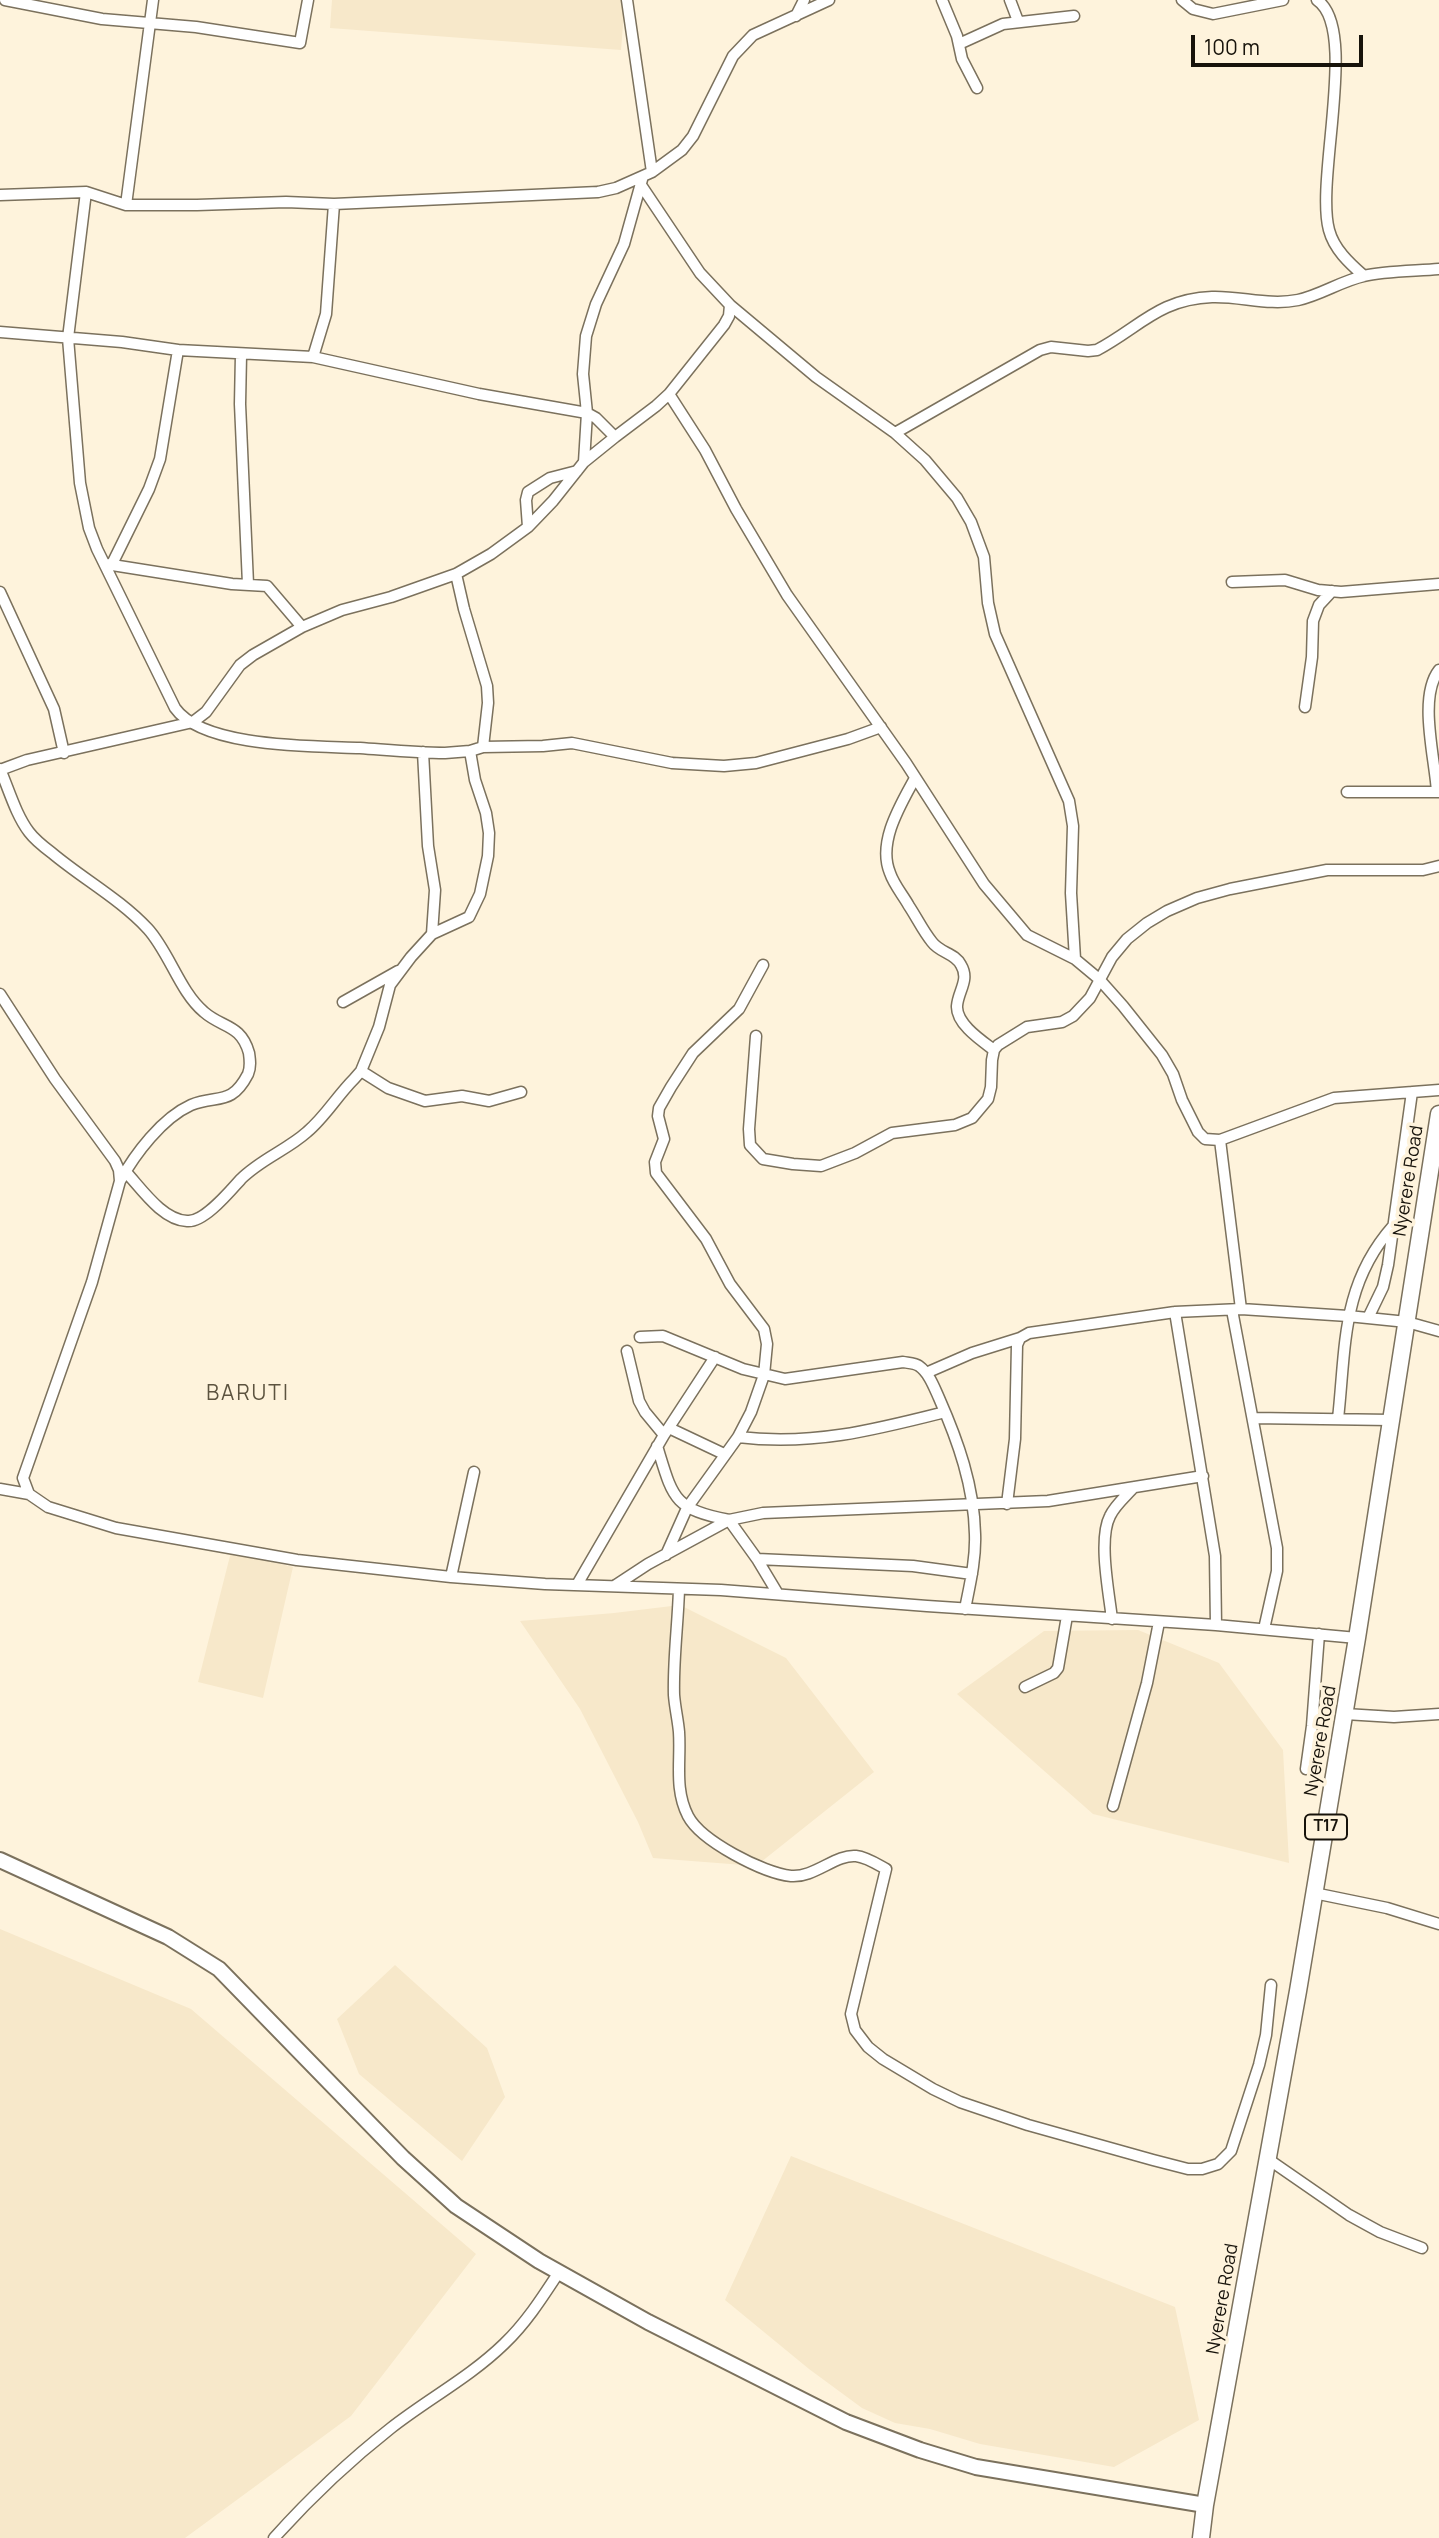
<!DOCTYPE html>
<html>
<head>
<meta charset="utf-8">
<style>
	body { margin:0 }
	#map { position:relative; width:1439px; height:2538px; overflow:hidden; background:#fef3dc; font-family:Manrope,sans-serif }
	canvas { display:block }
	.scale { position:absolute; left:1191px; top:35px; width:172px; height:32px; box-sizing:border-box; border:4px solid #17130b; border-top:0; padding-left:9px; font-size:21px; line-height:24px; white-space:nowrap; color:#17130b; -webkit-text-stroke:5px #fef3dc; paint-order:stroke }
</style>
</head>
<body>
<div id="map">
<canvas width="1439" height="2538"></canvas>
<div class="scale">100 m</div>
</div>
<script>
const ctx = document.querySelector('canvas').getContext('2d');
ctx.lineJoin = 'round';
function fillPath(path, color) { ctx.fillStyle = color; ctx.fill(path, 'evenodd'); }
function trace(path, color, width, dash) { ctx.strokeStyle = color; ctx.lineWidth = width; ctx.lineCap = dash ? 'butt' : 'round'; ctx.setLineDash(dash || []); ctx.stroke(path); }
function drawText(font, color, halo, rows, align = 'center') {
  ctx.font = font + ' Manrope,sans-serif'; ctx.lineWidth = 7; ctx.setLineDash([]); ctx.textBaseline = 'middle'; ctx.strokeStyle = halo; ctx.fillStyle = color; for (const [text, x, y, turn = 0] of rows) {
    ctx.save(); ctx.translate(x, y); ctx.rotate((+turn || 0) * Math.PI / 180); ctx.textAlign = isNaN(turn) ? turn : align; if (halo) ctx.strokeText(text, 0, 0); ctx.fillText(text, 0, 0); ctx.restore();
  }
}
const built = new Path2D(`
	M332 0H625L621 50 330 28Z
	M231 1552 293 1567 263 1698 198 1682Z
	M680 1605 786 1658 874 1772 756 1866 653 1858 638 1822 580 1709 520 1621 614 1613Z
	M1138 1630 1219 1663 1283 1750 1289 1863 1093 1814 957 1694 1044 1631Z
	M0 1929 191 2009 476 2254 351 2416 185 2538H0Z
	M395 1965 487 2048 505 2097 462 2161 359 2074 337 2019Z
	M791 2156 1175 2307 1199 2420 1114 2467 980 2444 930 2429 895 2423 862 2408 809 2369 725 2300Z`);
const street = new Path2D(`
	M5 0 102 19 196 27 300 43 308 0
	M627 0 652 172
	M942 0 957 36 962 59 977 88
	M1010 0 1018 21
	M1182 0 1193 9 1213 14 1283 0
	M1317 0C1359 28 1315 179 1329 230 1334 249 1349 263 1364 276
	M796 16 804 0
	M959 44 1003 24 1074 16
	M641 185 700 273 730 305 729 316 724 325 669 394 705 450 736 509 787 595 906 763 984 884 1027 935 1075 959 1099 979 1123 1006 1162 1055 1173 1074 1182 1100 1198 1132 1205 1139 1220 1140 1334 1098 1439 1090
	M86 192 68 338 80 483 89 528 97 549 175 708C203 748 314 746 360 748 388 750 417 753 445 753L470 751 483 747 543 746 572 743 672 763 724 766 756 763 848 739 881 727
	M0 195 86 192 126 205H197L286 202 334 204 598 192 616 188 652 172 682 150 693 136 733 56 753 35 829 0
	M126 205 153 0
	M730 305 816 377 895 433 925 460 957 498 971 522 984 557 988 603 995 634 1069 801 1073 826 1071 893 1075 959
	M0 332 122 342 178 350 313 357 479 394 587 413 596 418 615 437 656 406 669 394
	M241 355 240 404 248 584
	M313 357 326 314 334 204
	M895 433 1040 350 1051 347 1088 351 1097 350C1140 327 1159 299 1212 297 1241 296 1269 306 1298 300 1321 295 1341 281 1364 276 1383 271 1418 271 1439 269
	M584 462 615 437
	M528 527 526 500 528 492 550 478 577 471
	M106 564 232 584 267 586 302 627
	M112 564 149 489 160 459 178 350
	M456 574 464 609 487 686 488 703 483 747
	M1232 582 1285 580 1318 590 1341 592 1439 584
	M0 592 54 709 64 753
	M1305 707 1312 657 1313 621 1319 605 1332 591
	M423 752 428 846 435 890 432 934
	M0 769C9 790 16 815 29 832 35 840 44 847 52 853 83 879 120 899 148 929 169 952 180 992 204 1012 222 1028 241 1024 249 1053 250 1060 251 1067 248 1074 231 1107 217 1094 191 1105 162 1118 135 1154 120 1181
	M0 770 27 760 193 722 206 712 240 665 253 655 302 627 342 610 391 597 456 574 491 554 528 527 553 501 584 462 587 413 583 374 586 336 596 304 624 244 643 176
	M915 778C901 804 877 842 890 873 894 885 903 895 909 906 917 918 923 931 932 942 940 953 955 953 961 965 970 980 958 991 957 1006 956 1024 982 1041 994 1050
	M1347 792H1439
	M1437 792C1435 758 1418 697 1439 670
	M0 994 55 1079 115 1161 119 1170 120 1181 92 1282 23 1478 29 1494
	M343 1002 398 971
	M756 1036 749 1129 750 1145 763 1159 793 1164 821 1166 855 1153 892 1133 955 1125 972 1118 988 1099 991 1087 992 1060 994 1050 998 1045 1027 1027 1062 1022 1073 1016 1090 998 1112 957 1127 939 1147 923 1167 911 1197 898 1230 889 1327 870H1423L1439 866
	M361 1071 388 1088 425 1101 462 1096 489 1101 521 1092
	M1220 1140 1241 1309
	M125 1171C141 1188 162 1220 187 1221 204 1223 230 1191 241 1179 261 1159 287 1150 307 1132 325 1117 337 1096 354 1079L361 1071 379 1027 390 985 411 957 432 934 469 917 480 894 488 856 489 833 486 813 475 780 470 751
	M1232 1310 1277 1548V1571L1264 1629
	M1175 1312 1215 1556 1216 1625
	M1368 1318 1383 1287 1388 1265 1412 1092
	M640 1337 663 1336 743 1369 785 1379 903 1362C908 1363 915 1363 919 1366 929 1373 934 1387 939 1398 958 1441 974 1486 975 1534 976 1559 970 1584 965 1609
	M627 1351 639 1401 645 1412 664 1435
	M926 1373 972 1353 1020 1338
	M1253 1418 1391 1420
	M1338 1419C1346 1346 1341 1285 1393 1226
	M669 1428 724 1454
	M738 1437C812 1446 874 1430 945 1412
	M657 1446C673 1498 673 1509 729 1520L757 1559 778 1594
	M0 1489 29 1494 48 1507 116 1528 297 1560 451 1577 545 1584 721 1590 927 1606 1216 1625 1357 1638
	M1007 1504 1015 1439 1017 1345 1020 1338 1029 1333 1175 1312 1241 1309 1348 1316 1407 1322 1439 1331
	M666 1555 687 1508 738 1437 751 1412 764 1375 767 1344 764 1329 730 1284 706 1239 656 1173 655 1162 664 1139 658 1116 659 1108 671 1087 693 1053 739 1009 763 965
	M757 1559 913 1566 972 1574
	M451 1577 474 1472
	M578 1583 664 1435 715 1357
	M616 1585 648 1564 729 1520 763 1513 1048 1501 1203 1476
	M679 1589C678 1624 673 1660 674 1695 675 1708 678 1720 679 1732 681 1761 674 1789 688 1816 701 1841 763 1873 791 1876 814 1878 836 1854 856 1856 866 1857 877 1864 886 1869L851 2014 855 2030 868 2047 883 2059 933 2089 960 2102 1028 2125 1153 2160 1188 2169H1202L1218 2164 1231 2151 1259 2065 1266 2035 1271 1985
	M1112 1619C1109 1593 1098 1539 1110 1516 1115 1505 1126 1496 1134 1487
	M1025 1687 1054 1673 1058 1668 1067 1616
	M1345 1714 1394 1717 1439 1714
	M1306 1769 1312 1726 1319 1634
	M1113 1806 1147 1683 1159 1622
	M1314 1893 1387 1908 1439 1924
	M1268 2159 1349 2215 1380 2232 1422 2248
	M274 2538C310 2498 349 2461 391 2428 428 2399 470 2377 504 2344 526 2323 542 2298 559 2272`);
const secondary = new Path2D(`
	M0 1860 168 1937 219 1969 403 2158 456 2206 539 2261 648 2322 846 2422 920 2450 976 2467 1205 2505`);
const primary = new Path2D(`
	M1201 2538 1205 2505 1298 1991 1357 1638 1439 1114`);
const shields = [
	[1326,1827,42]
];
const shieldNames = [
	["T17",1326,1827]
];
const streetNames = [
	["Nyerere Road",1409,1181,-81],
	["Nyerere Road",1321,1741,-80],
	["Nyerere Road",1223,2299,-80]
];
const quarterNames = [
	["BARUTI",248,1394]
];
fillPath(built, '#f7e8ca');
trace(street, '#7b715d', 13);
trace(secondary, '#7b715d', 18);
trace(primary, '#7b715d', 19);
trace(street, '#fff', 10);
trace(secondary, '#fff', 14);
trace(primary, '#fff', 16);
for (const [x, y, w] of shields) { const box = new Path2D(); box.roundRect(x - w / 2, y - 12.5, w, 25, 5); ctx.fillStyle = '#fef3dc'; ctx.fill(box); trace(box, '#17130b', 2); }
drawText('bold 16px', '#17130b', null, shieldNames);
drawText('18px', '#17130b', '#fef3dc', streetNames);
ctx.letterSpacing = '2px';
drawText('21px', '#5c533f', '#fef3dc', quarterNames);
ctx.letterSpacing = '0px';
</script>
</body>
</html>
